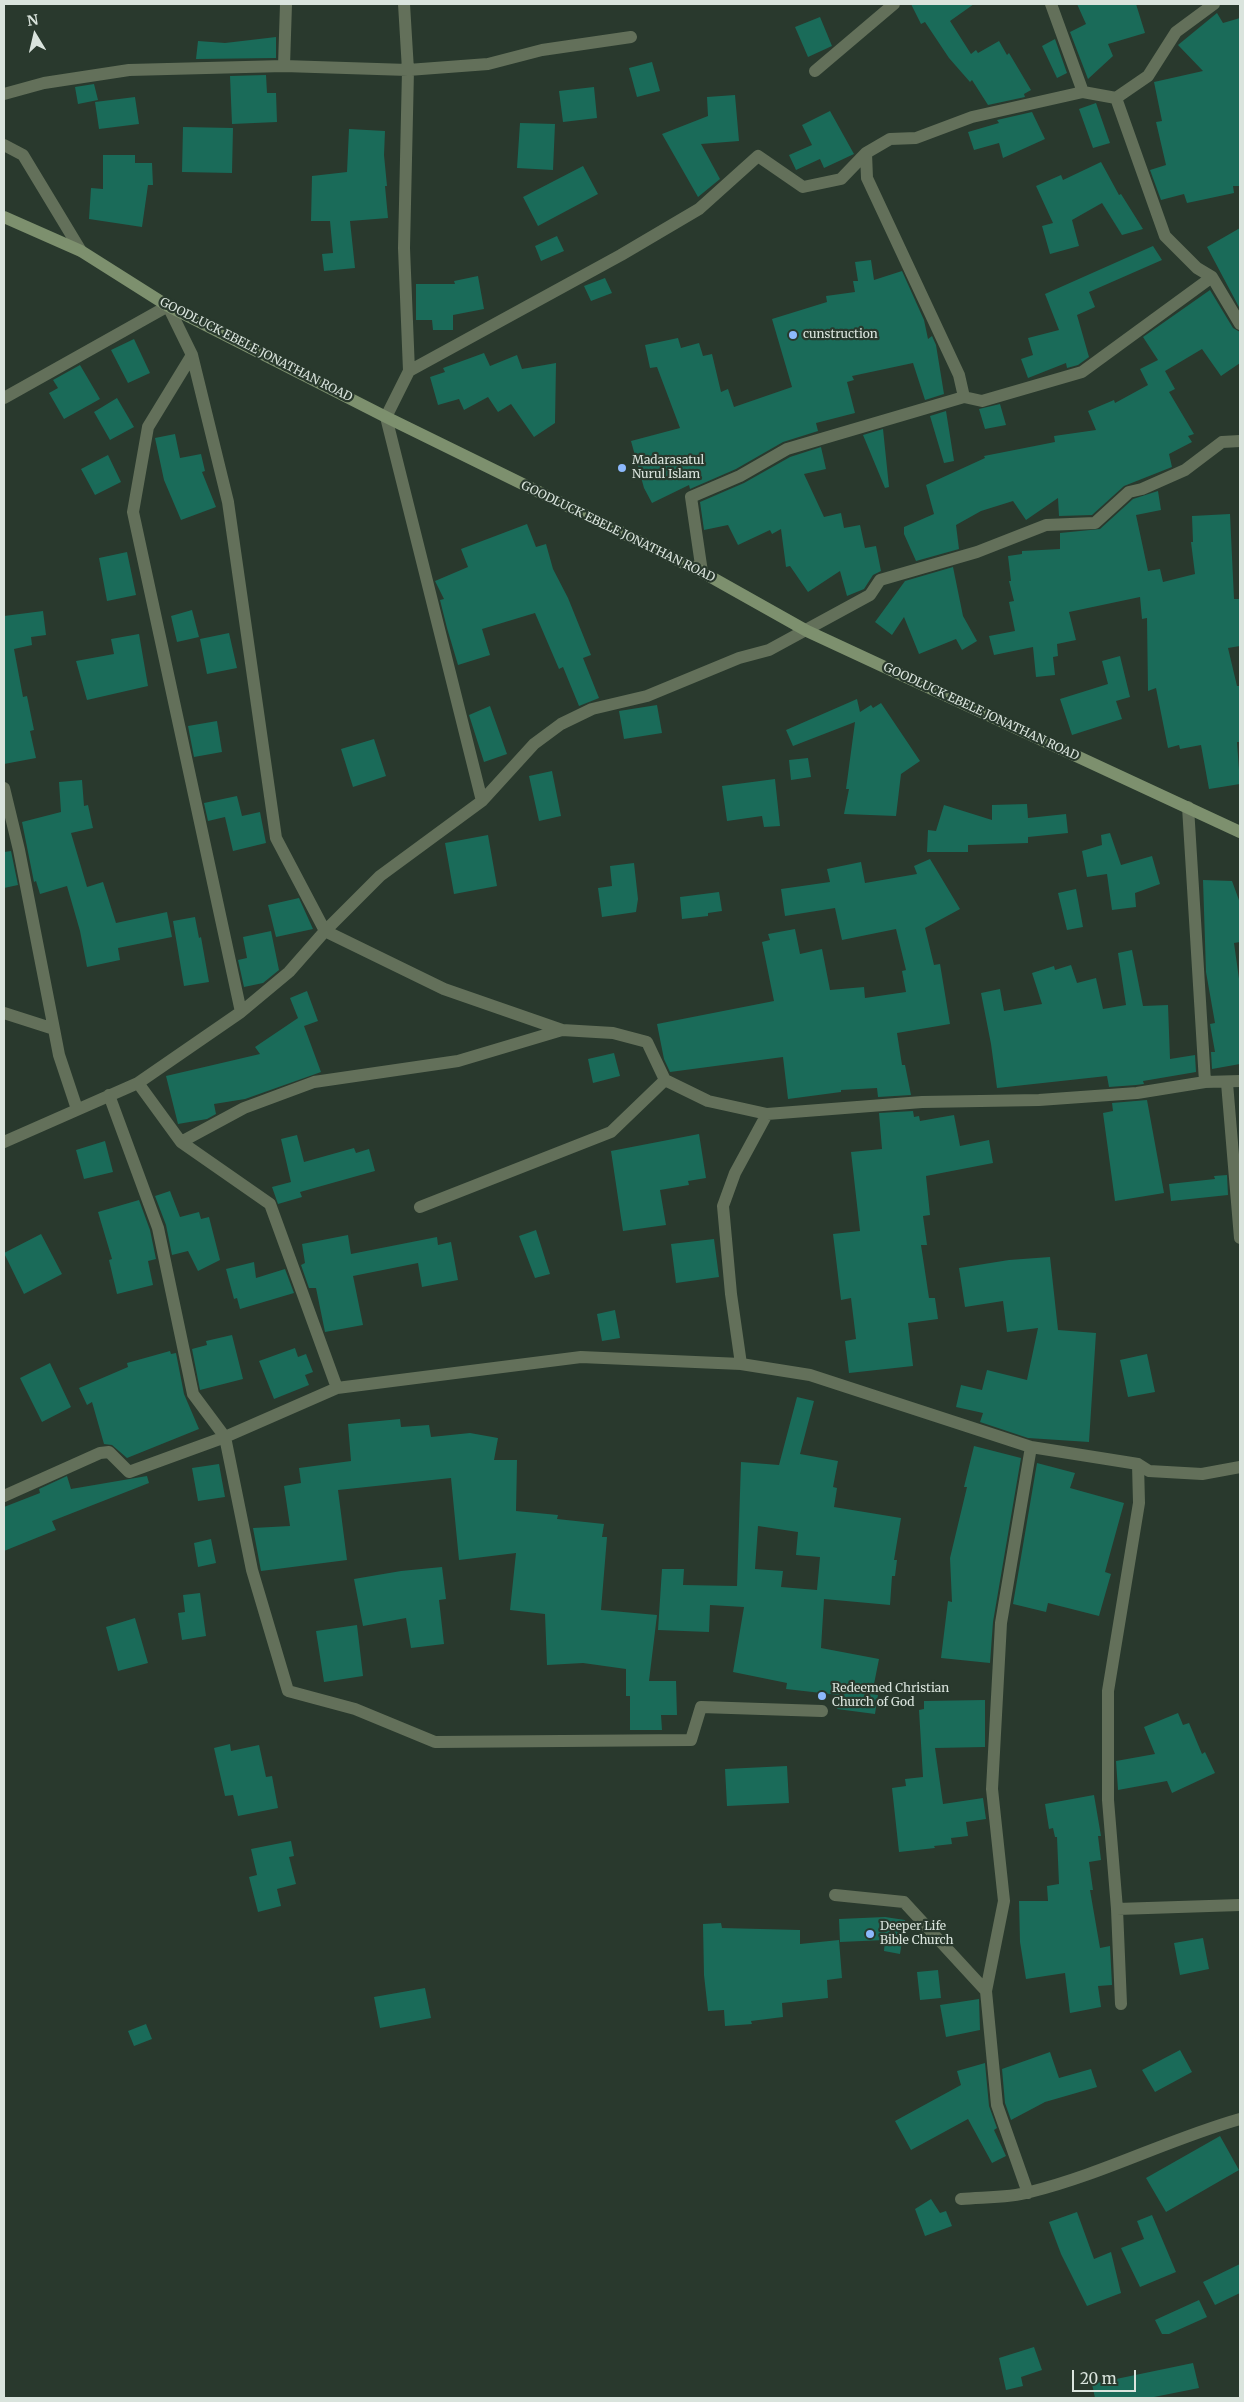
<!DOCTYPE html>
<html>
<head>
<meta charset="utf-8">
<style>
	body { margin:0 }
	#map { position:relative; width:1244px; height:2402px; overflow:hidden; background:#29392d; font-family:Merriweather,serif }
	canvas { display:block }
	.frame { position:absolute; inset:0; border:5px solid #dae4dd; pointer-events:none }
	.north { position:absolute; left:10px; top:10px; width:50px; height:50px; -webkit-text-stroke:4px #29392d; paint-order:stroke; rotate:351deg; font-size:14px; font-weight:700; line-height:20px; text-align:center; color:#dae4dd }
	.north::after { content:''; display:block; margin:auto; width:18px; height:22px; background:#dae4dd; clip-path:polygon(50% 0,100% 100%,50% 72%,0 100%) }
	.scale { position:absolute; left:1072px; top:2370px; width:64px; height:22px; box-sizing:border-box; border:2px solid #dae4dd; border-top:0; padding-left:6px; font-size:15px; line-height:18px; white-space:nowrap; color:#dae4dd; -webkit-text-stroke:4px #29392d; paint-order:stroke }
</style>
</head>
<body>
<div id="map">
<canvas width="1244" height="2402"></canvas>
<div class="frame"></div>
<div class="north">N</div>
<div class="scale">20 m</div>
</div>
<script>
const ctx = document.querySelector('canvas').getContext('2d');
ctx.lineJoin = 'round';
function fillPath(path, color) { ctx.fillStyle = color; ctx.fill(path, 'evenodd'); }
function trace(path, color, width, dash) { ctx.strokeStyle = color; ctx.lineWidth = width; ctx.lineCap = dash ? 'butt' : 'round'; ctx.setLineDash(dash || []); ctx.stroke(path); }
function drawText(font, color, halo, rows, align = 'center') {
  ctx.font = font + ' Merriweather,serif'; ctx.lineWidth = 4.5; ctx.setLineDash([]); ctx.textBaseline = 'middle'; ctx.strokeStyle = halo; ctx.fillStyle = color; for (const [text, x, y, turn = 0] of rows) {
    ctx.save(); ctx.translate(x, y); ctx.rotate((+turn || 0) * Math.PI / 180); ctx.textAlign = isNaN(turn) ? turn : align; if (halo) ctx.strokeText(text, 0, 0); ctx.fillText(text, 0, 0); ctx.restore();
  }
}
const building = new Path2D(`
	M911 4H974L950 21 971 54 976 50 978 53 999 41 1007 55 1009 53 1031 90 1024 94 1025 97 988 105 972 80 970 82 949 58 925 22 921 24Z
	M1077 4H1136L1145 33 1108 44 1113 56 1088 79 1070 32 1086 24Z
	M1217 13 1223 23 1240 18V186H1233L1234 193 1187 203 1184 194 1161 200 1150 170 1166 165 1156 122 1162 121 1154 82 1203 71 1178 45Z
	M820 17 832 46 808 57 795 27Z
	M276 37V58L196 59 198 41 225 43Z
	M1055 39 1067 73 1057 78 1042 46Z
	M652 62 660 91 637 97 629 68Z
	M266 75 267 93H276L277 122 232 124 230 76Z
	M94 84 98 100 78 104 75 87Z
	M594 87 597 118 563 122 559 91Z
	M735 95 739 141 701 144 720 179 698 197 662 134 708 116 707 97Z
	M135 97 139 124 99 129 95 102Z
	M1096 103 1110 143 1093 148 1079 109Z
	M830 111 854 154 824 168 820 159 796 170 789 155 812 145 802 125Z
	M1032 112 1045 139 1003 158 999 143 974 150 968 132 999 123 997 120Z
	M520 123 555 124 553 170 517 168Z
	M183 127 233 128 232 173 182 172Z
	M349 129 385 131 384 155 387 186H385L388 218 350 221 355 268 324 271 322 254 333 253 330 221H311L312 176 347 172Z
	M103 155H135V163H152L153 185H148L142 227 89 219 91 188 103 189Z
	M1101 162 1119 195 1121 194 1143 229 1122 235 1102 203 1072 220 1079 246 1050 254 1042 226 1053 223 1036 186 1061 175 1063 180Z
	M583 166 598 194 538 226 523 197Z
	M1240 228V309L1207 247Z
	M557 236 564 251 541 261 535 246Z
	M1153 246 1162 260 1089 292 1095 307 1077 315 1089 357 1078 365 1067 368 1066 363 1028 378 1021 359 1033 355 1028 338 1059 330 1045 294Z
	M871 260 874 280 902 271 924 320 928 339 932 336 936 345 944 394 925 400 913 363 852 376 854 380 847 382 855 413 816 423 818 431 783 442 736 469 690 489 689 485 652 503 644 488 631 441 680 428 657 367 650 368 645 345 678 338 681 348 699 343 703 356 712 354 721 392 728 389 734 407 792 387 772 319 827 302 826 296 855 292 853 281H858L855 262Z
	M478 276 484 309 453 315V330H433L432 320H416V284H455L454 281Z
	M605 278 612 293 591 301 584 286Z
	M1210 290 1233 328 1240 332V363L1221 376 1202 349 1165 371 1175 389 1169 392 1194 434 1188 436 1192 442 1169 454 1172 467 1124 486 1092 515 1059 516 1058 498 1026 520 1013 501 981 511 956 525 959 549 916 561 904 534V527L934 514 926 485 985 458 984 456 1055 442 1054 436 1096 430 1088 411 1114 400 1115 403 1148 385 1140 369 1158 360 1143 337Z
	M134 339 150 373 128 383 111 350Z
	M484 353 490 366 517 355 522 369 556 363 555 423 534 437 511 404 498 412 488 397 464 410 459 399 438 405 430 377 445 372 443 368Z
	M80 365 100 399 64 419 49 393 58 388 53 380Z
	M117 398 134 427 110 440 94 412Z
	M1000 404 1006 425 985 429 979 409Z
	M946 411 954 461 944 463 930 416Z
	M883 429 889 487 885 488 863 435Z
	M175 434 180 458 201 454 205 471 202 472 216 507 181 520 164 480 155 438Z
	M821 447 826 469 804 474 824 517 841 513 844 528 860 525 865 548 876 546 881 571 873 575 864 589 847 596 840 571 808 592 790 566 786 567 781 529 772 534 770 530 738 545 728 525 704 530 700 502 744 483 790 457Z
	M108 455 121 482 95 495 81 469Z
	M1158 491 1161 510 1136 515 1148 571 1160 569 1163 582 1195 574 1191 542H1193L1192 516 1230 514 1234 599H1240V646L1228 648 1237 686H1240V742H1237L1240 784 1209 789 1201 745 1180 749 1179 745 1168 748 1156 688 1148 691 1147 618 1142 619 1140 597 1069 612 1076 640 1057 644 1058 656 1053 657 1055 675 1036 677 1033 647 994 655 989 636 1015 631 1009 602 1014 601 1009 581H1011L1008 556 1022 554V551L1060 549V533L1100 529 1133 499Z
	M527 524 536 547 546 544 553 569 568 598 591 655 583 658 599 698 579 706 563 667 559 669 535 613 482 629 490 655 458 665 447 628 440 600 444 599 435 581 468 567 461 549Z
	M127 552 136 595 107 601 99 558Z
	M953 567 963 616 977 641 962 650 956 639 919 654 904 617 892 635 875 622 905 581Z
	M192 610 199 637 177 642 171 616Z
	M43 611 46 635 31 637 32 645 14 649 23 697 27 696 34 730 30 731 36 758 4 764V616Z
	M229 633 237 668 207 674 200 639Z
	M139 634 148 686 87 700 76 661 114 654 111 639Z
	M1120 656 1130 697 1116 701 1122 719 1072 735 1060 699 1108 684 1102 661Z
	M857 699 860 712 871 705 873 708 881 703 920 761 901 774 896 816 844 814 849 789H846L855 722 793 746 786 730Z
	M657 705 662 733 624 739 619 711Z
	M490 706 507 754 484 762 469 715Z
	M217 721 222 752 194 757 188 726Z
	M374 739 386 776 353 787 341 749Z
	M808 758 811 777 791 780 789 760Z
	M552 771 561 816 539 821 529 776Z
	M775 779 780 826 764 827 762 816 727 821 722 786Z
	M82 780 84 806 88 805 93 828 71 833 87 887 103 882 116 923 167 912 172 937 118 948 120 960 87 967 80 931 67 886 40 894 36 881 34 882 22 822 61 812 59 782Z
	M237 796 242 816 260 812 266 843 233 851 225 817 208 821 204 803Z
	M1027 804 1028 818 1066 814 1068 833 1028 837V843L968 845V852H927L928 830 936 831 944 805 992 820V805Z
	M1110 833 1121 865 1152 856 1160 884 1135 893 1136 907 1112 910 1107 874 1087 877 1082 851 1102 845 1101 835Z
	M488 835 497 886 454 894 445 843Z
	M11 851 18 885 4 888V852Z
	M930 859 960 909 925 928 934 965 940 964 950 1024 897 1033 902 1065H905L911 1095 878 1097 877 1088 841 1090V1092L788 1099 783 1057 670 1072 664 1059 657 1024 774 1001 762 942 770 940 768 934 795 929 800 954 822 949 830 990 864 987 865 998 906 992 902 971 906 970 896 929 842 940 835 908 785 916 781 889 830 882 827 869 861 862 865 883 917 874 914 866Z
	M634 863 638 899 636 912 602 917 598 888 612 886 610 866Z
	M1203 880 1232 881 1240 903V942L1234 943 1240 986V1064L1212 1069 1211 1052H1215L1210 1024 1215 1023 1206 972Z
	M1076 889 1083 927 1067 930 1058 893Z
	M719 892 722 911 708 913V916L682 919 680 897Z
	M299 898 313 929 276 937 268 905Z
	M195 917 199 938 201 937 209 982 184 986 173 921Z
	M271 931 279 970 263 983 244 987 238 960 247 958 243 937Z
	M1132 950 1143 1006 1168 1005 1170 1059 1195 1055 1196 1072 1143 1081 1144 1084 1136 1085 1109 1087 1107 1076 997 1088 991 1044 981 993 1000 989 1004 1011 1042 1004 1032 973 1054 966 1055 970 1071 965 1077 983 1096 978 1103 1009 1126 1005 1118 953Z
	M307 991 318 1021 304 1026 321 1072 245 1099 214 1104 216 1114 207 1119 178 1124 166 1076 260 1054 255 1047 298 1018 290 998Z
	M614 1053 620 1076 593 1083 588 1059Z
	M1147 1100 1164 1193 1115 1201 1103 1113 1113 1111 1112 1103Z
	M913 1111 914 1117 919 1116 920 1121 954 1115 960 1146 989 1140 993 1163 926 1176 930 1215 923 1216 927 1245H921L929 1298H935L938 1319 908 1323 913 1366 849 1373 845 1341 856 1339 851 1298 841 1300 833 1234 860 1231 851 1152 882 1149 879 1113Z
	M699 1134 706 1178 688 1181 689 1185 660 1190 666 1225 623 1231 611 1151Z
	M297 1135 304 1162 354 1148 356 1153 369 1149 375 1171 300 1192 302 1197 278 1204 272 1187 291 1182 281 1139Z
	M105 1141 113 1172 84 1179 76 1150Z
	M1227 1175 1228 1195 1171 1201 1169 1184 1215 1179 1214 1176Z
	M170 1191 180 1217 199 1212 201 1219 209 1217 220 1260 198 1271 188 1251 172 1255 166 1225 155 1196Z
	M139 1200 150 1230 156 1259 148 1261 153 1285 117 1294 109 1260 112 1259 98 1212Z
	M536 1230 550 1274 535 1278 519 1236Z
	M41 1234 62 1274 24 1294 4 1253Z
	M348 1235 351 1254 437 1237 438 1245 451 1242 458 1280 422 1287 418 1263 353 1276 363 1325 325 1332 316 1288H309L301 1265 305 1263 302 1244Z
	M714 1239 719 1277 676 1283 671 1244Z
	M1050 1257 1058 1330 1096 1333 1089 1442 1028 1438 980 1422 983 1413 956 1407 961 1385 982 1390 987 1370 1027 1380 1038 1328 1007 1332 1003 1301 965 1307 959 1268 1009 1260Z
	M254 1262 256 1278 285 1269 294 1293 240 1309 237 1298 234 1299 226 1269Z
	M615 1310 620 1338 602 1341 597 1314Z
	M232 1335 243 1379 200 1390 192 1349 207 1345 206 1341Z
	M295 1348 298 1357 306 1354 313 1372 305 1375 309 1385 274 1399 259 1361Z
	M170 1351 171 1354 176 1353 184 1394 199 1429 127 1458 112 1445 104 1444 92 1402 87 1405 79 1388 128 1367 127 1363Z
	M1147 1354 1155 1392 1128 1397 1120 1360Z
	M50 1363 71 1407 42 1422 20 1378Z
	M797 1397 814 1401 800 1454 838 1461 833 1487 837 1488 834 1507 901 1518 894 1560H897L895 1576H892L890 1605 824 1599 821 1648 879 1659 872 1694 878 1695 875 1714 837 1709 839 1695 786 1689 787 1683 733 1672 744 1607 710 1605 709 1632 658 1630 662 1569H684L683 1585 737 1586 741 1462 779 1465ZM758 1526 798 1532 796 1555 820 1557 817 1590 781 1587 783 1571 755 1569Z
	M400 1419 401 1427 429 1425 431 1437 470 1433 498 1438 494 1460H517L516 1511 558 1515 557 1519 604 1524 602 1537H607L601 1610 657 1615 649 1681H676L677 1715H661L662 1730H630V1696H626V1669L583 1663 547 1665 545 1614 510 1610 516 1553 459 1560 451 1478 338 1490 347 1560 261 1571 253 1528 290 1526 284 1486 301 1483 299 1468 351 1461 348 1424Z
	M974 1446 1021 1458 993 1622 990 1663 941 1658 948 1601 952 1602 950 1558 967 1487H964Z
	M1037 1463 1075 1473 1070 1488 1124 1503 1105 1572 1111 1574 1099 1616 1048 1603 1046 1612 1013 1604Z
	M219 1464 225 1497 198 1501 192 1468Z
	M67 1476 71 1489 147 1476 149 1483 52 1521 56 1530 4 1551V1507L40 1493 39 1489Z
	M211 1539 216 1563 198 1567 194 1543Z
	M442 1567 446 1599 439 1600 444 1644 411 1648 406 1618 363 1626 354 1579 401 1571Z
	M200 1593 206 1636 182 1640 178 1613 185 1612 183 1595Z
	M135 1618 148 1663 118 1671 106 1627Z
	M357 1625 363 1676 324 1682 316 1631Z
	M985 1700V1747L935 1748 943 1804 983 1798 986 1819 966 1822 968 1836 951 1838 952 1844 934 1846 935 1848 899 1852 892 1788 906 1786 905 1779 923 1777 919 1710 924 1709V1701Z
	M1178 1713 1183 1725 1189 1723 1202 1754 1205 1752 1215 1773 1172 1793 1167 1781 1118 1790 1116 1761 1155 1754 1144 1727Z
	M230 1744 231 1751 259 1745 266 1777 272 1776 278 1808 238 1816 233 1795 225 1796 214 1748Z
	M787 1766 789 1803 727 1806 725 1769Z
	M1094 1795 1101 1836H1098L1101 1860 1089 1862 1093 1890H1090L1100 1948 1110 1946 1112 1985 1098 1986 1101 2007 1070 2013 1065 1973 1026 1979 1020 1942 1019 1901H1048L1047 1886 1059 1884 1057 1837H1055L1053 1828 1049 1829 1045 1804Z
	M291 1841 294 1856 289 1857 296 1884 277 1889 281 1906 258 1912 249 1877 257 1875 251 1849Z
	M885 1917 905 1920 900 1954 884 1951 885 1940 840 1942 839 1919Z
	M721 1923 722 1928 800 1930V1944L839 1940 842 1978 827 1980 828 1998 782 2003 783 2017 751 2021 752 2024 725 2026 724 2010 708 2011 704 1975 703 1924Z
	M1203 1938 1209 1969 1180 1975 1174 1943Z
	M938 1970 941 1998 920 2000 917 1972Z
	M425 1988 431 2018 380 2028 374 1997Z
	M979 1999 980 2030 946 2037 940 2005Z
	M146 2024 152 2039 134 2046 128 2031Z
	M1180 2050 1192 2072 1155 2092 1142 2070Z
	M1050 2052 1059 2078 1091 2069 1097 2087 1045 2102 1011 2120 1005 2103 1002 2069Z
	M985 2063 989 2106 997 2128 994 2130 1006 2156 992 2163 968 2119 911 2150 895 2121 961 2085 957 2071Z
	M1220 2136 1239 2170 1166 2212 1146 2178Z
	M931 2199 940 2213 946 2211 952 2226 925 2236 915 2209Z
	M1077 2212 1094 2259 1111 2252 1121 2293 1087 2306 1061 2254 1049 2222Z
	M1152 2215 1176 2272 1140 2287 1121 2248 1144 2239 1137 2221Z
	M1240 2264V2293L1215 2305 1203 2282Z
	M1199 2300 1207 2317 1169 2334H1162L1155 2320Z
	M1034 2347 1042 2370 1021 2377 1023 2386 1006 2390 999 2358Z
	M1193 2363 1199 2388 1149 2398H1095L1092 2384Z`);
const street = new Path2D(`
	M404 4 408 70 404 248 409 371 386 417 482 801
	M1051 4 1083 92
	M284 66 286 4
	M815 71 894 4
	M4 94 44 83 129 70 284 66 408 70 488 64 542 50 631 37
	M1116 98 1148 76 1176 32 1214 4
	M4 145 23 155 81 251
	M866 153 867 178 959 375 964 397
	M192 355 148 427 133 512 241 1012
	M409 371 621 255 699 209 758 156 803 187 841 179 866 153 890 139 916 138 972 117 1083 92 1116 98 1165 236 1197 268 1212 277 1240 324
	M4 398 168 306 192 355 228 502 276 838 325 931 444 989 562 1030
	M702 572 691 497 740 476 787 449 964 397 982 401 1082 372 1212 277
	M4 788 19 850 54 1029
	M1188 807 1205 1082
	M4 1013 54 1029 59 1055 77 1109
	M138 1083 181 1142 270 1204 337 1388
	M1227 1083 1240 1238
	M109 1095 158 1228 193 1394 225 1437 252 1570 288 1691 355 1709 435 1742 691 1740 701 1707 822 1711
	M4 1142 138 1083 241 1012 289 972 325 931 380 876 482 801 534 744 561 724 592 709 647 696 739 658 769 650 870 595 880 580 977 552 1046 525 1095 523 1129 492 1142 489 1185 470 1222 442 1240 441
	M181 1142 244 1108 314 1082 458 1061 562 1030 613 1033 647 1042 665 1080 708 1101 767 1114 922 1102 1039 1100 1137 1093 1205 1082 1240 1081
	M420 1207 611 1132 665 1080
	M741 1364 731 1294 723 1206 735 1173 767 1114
	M4 1496 100 1453 109 1452 129 1472 225 1437 337 1388 581 1357 741 1364 810 1375 1031 1447 1138 1464 1149 1471 1202 1474 1240 1467
	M835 1895 904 1902 986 1991
	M1117 1909 1240 1905
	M1121 2004 1117 1909 1108 1800V1691L1139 1503 1138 1464
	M1028 2193 997 2105 986 1991 1004 1901 992 1789 1001 1623 1031 1447
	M961 2199C984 2197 1009 2198 1030 2192 1103 2174 1169 2139 1240 2119`);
const secondary = new Path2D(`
	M4 217 81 251 168 306 386 417 702 572 807 631 1240 832`);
const markers = [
	[793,335,5,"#8db9fc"],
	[622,468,5,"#8db9fc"],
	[822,1696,5,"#8db9fc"],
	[870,1934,5,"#8db9fc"]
];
const poiNames = [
	["cunstruction",803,335],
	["Madarasatul",632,461],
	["Nurul Islam",632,475],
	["Redeemed Christian",832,1689],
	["Church of God",832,1703],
	["Deeper Life",880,1927],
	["Bible Church",880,1941]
];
const streetNames = [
	["GOODLUCK EBELE JONATHAN ROAD",256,350,27],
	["GOODLUCK EBELE JONATHAN ROAD",618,532,26],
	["GOODLUCK EBELE JONATHAN ROAD",981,712,25]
];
fillPath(building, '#1a6b59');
trace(street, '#63705a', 12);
trace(secondary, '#7d906e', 12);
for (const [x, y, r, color] of markers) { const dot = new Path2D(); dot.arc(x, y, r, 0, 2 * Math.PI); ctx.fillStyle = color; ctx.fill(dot); trace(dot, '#29392d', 2); }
drawText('12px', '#dae4dd', '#29392d', poiNames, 'left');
drawText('12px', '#dae4dd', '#29392d', streetNames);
</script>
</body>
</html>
